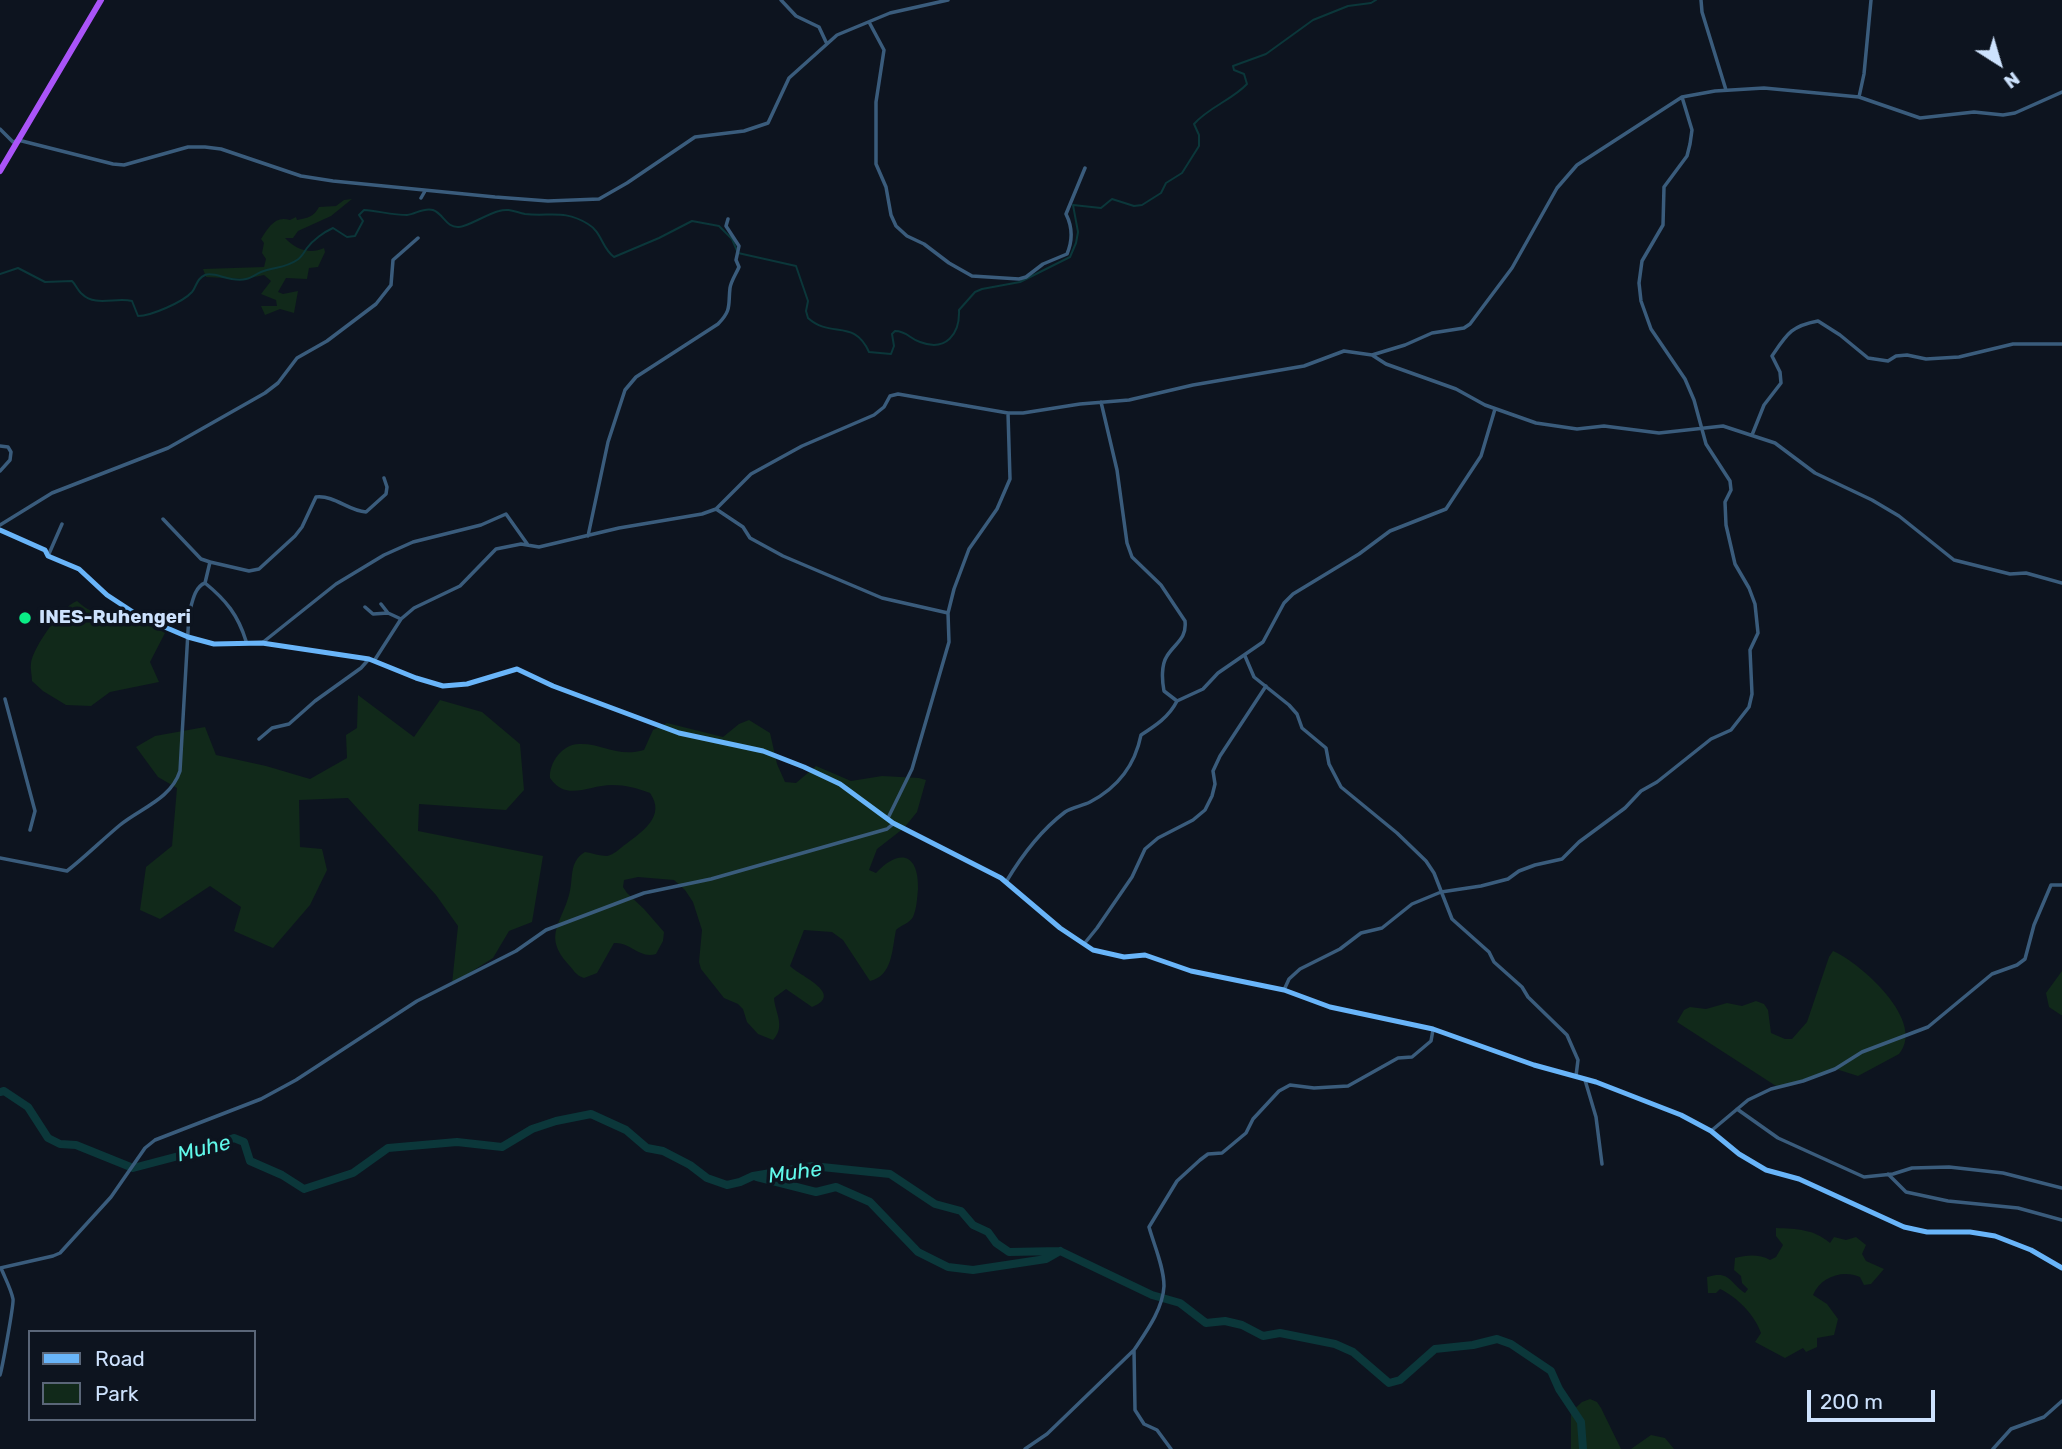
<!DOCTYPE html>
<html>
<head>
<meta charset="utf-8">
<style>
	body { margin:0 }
	#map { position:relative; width:2062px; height:1449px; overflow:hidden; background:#0d141f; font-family:Rubik,sans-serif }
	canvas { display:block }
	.legend { position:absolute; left:28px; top:1330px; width:228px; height:91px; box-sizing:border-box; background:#0d141f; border:2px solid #5a6678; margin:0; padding:9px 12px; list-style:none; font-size:21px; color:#cde2fd }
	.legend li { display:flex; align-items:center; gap:14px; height:35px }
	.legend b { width:35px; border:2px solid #5a6678 }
	.north { position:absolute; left:1964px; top:28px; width:70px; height:70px; -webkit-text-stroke:5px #0d141f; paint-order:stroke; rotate:143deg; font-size:19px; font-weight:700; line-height:28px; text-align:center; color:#cde2fd }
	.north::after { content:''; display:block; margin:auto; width:24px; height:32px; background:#cde2fd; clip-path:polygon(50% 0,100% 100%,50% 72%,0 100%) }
	.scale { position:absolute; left:1807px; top:1390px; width:128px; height:32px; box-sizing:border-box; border:4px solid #cde2fd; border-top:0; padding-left:9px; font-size:21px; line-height:24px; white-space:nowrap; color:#cde2fd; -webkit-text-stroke:5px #0d141f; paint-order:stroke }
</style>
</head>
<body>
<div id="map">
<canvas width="2062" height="1449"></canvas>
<ul class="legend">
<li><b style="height:9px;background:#69b5f9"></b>Road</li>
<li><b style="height:19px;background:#11291a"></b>Park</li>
</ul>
<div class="north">N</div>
<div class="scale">200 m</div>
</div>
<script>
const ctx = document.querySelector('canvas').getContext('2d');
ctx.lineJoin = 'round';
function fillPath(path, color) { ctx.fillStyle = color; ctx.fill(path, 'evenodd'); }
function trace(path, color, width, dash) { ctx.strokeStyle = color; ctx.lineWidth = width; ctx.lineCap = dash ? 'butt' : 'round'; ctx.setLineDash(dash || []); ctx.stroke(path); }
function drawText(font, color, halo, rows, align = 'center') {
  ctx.font = font + ' Rubik,sans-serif'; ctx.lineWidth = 7; ctx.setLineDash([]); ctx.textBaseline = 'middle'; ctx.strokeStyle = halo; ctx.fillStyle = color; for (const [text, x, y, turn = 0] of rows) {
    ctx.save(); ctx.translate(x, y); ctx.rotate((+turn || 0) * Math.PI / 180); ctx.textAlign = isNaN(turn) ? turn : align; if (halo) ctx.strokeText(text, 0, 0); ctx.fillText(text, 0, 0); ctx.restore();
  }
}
const green = new Path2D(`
	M352 199 331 216 298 231 293 238H285C295 249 310 255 324 248L325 252 318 267 309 268 307 279 286 278 278 292 283 294 298 291 294 313 280 309 265 315 261 306H277L276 300 261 294 271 281 264 275 245 279 206 277 203 269 264 267 266 259 262 253 264 243 261 239C268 228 275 215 290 220L296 217 297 220C307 218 314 217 319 207L336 206 344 200Z
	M77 601C98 620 102 608 124 614 139 618 151 626 165 633L150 662 159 682 110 692 91 706 66 705 43 691 32 681C32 675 30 669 31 663 33 647 63 605 77 601Z
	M358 695 414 737 440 700 482 712 520 744 524 790 506 810 419 804 418 831 543 856 532 922 509 931 493 958 452 984 458 926 436 895 348 798 299 800 300 847 322 849 327 870 310 905 273 948 234 931 241 907 210 886 160 919 140 910 146 867 172 846 177 788 158 777 136 747 155 736 205 727 216 755 266 766 310 779 347 758 346 735 357 728Z
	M749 720 770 733 777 764 785 782 796 783 816 766 851 781 882 776 919 778 926 780 917 812 904 828 877 849 869 870 876 873C899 848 919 853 918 889 917 898 917 908 913 917 910 923 901 925 896 930 892 948 893 976 870 981L843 940 832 932 804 930 790 966C798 975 846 994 812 1007L786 989 774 998C775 1013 786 1026 773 1040L758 1034 747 1022 743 1009 738 1004 724 998 701 969 699 962 702 930 693 902 685 890 674 880 638 877 624 880 623 887 627 893 644 909 664 932 663 941 656 954C639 959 631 942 614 943L597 973 584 978C575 975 574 970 568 964 543 936 561 924 569 895 574 879 568 862 585 852 592 853 600 856 607 856 614 855 620 848 626 844 643 831 666 816 650 793 637 788 626 785 612 785 588 785 567 802 550 778 549 762 563 744 579 744 603 743 617 758 644 750L653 730 667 723 723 737 739 724Z
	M1833 951C1861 963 1927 1022 1899 1054L1858 1076 1836 1069C1815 1078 1798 1085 1776 1086L1677 1022 1684 1010 1690 1007 1706 1009 1727 1003 1742 1006 1756 1001 1764 1004 1768 1010 1771 1033 1785 1039H1792L1807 1022 1829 957Z
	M2062 971V1015H2061L2049 1007 2046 993Z
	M1776 1228C1797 1229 1814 1229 1830 1243L1834 1237 1846 1240 1856 1237 1866 1245 1862 1254 1866 1261 1884 1269 1871 1284 1864 1285 1860 1277C1843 1269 1820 1277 1813 1295L1827 1304 1838 1319 1834 1335 1817 1338V1347L1806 1352 1803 1348 1785 1358 1755 1342 1761 1333C1755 1315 1737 1297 1720 1289L1716 1293H1708L1707 1277C1730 1270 1729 1282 1745 1293L1748 1289 1742 1283 1741 1276 1734 1270 1735 1258C1747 1255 1759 1254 1770 1260L1776 1257 1783 1245 1776 1236Z
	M1590 1399 1597 1402 1601 1408 1621 1449H1571V1412L1582 1402Z
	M1651 1435 1665 1438 1674 1449H1631Z`);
const stream = new Path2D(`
	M0 274 18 268 45 282 72 281C76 285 78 291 82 294 95 307 116 297 132 301L138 316C151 316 183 302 192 292 197 286 196 279 205 275 215 271 230 283 246 279 252 278 256 274 261 272 273 267 286 268 297 260 302 257 304 252 307 248 313 240 324 232 333 228L347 237 355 236 363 221 359 215 364 210C378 211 393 215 407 215 416 214 424 207 433 210 444 214 446 228 459 227 467 227 487 214 499 211 509 208 515 212 525 214 549 217 564 209 588 224 602 232 602 249 614 257L659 238 692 221 719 226 732 239 738 253 796 266 808 301 806 311 808 318C831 339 854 318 869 352L891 354 894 346 892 334 895 331C907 331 910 339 920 342 946 352 960 334 959 310L975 292 982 289 1020 282 1070 257 1076 243 1078 232 1073 205 1101 208 1112 199 1134 206 1142 205 1161 193 1166 183 1182 173 1199 146V135L1194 124C1209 107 1232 100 1247 84L1244 74 1234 70 1233 66 1266 54 1313 20 1348 6 1371 3 1376 0`);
const river = new Path2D(`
	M0 1092 4 1091 28 1107 48 1138 60 1144 76 1145 133 1168 194 1152 234 1138 244 1142 250 1161 282 1175 304 1189 353 1173 388 1148 457 1142 502 1147 532 1129 556 1121 591 1114 626 1130 647 1148 663 1151 690 1165 707 1178 727 1185 740 1182 753 1176 812 1166 890 1174 935 1204 961 1211 973 1225 988 1232 996 1243 1009 1252 1060 1251 1152 1295 1180 1303 1206 1323 1225 1321 1242 1325 1263 1336 1280 1333 1335 1344 1353 1352 1389 1383 1400 1380 1435 1349 1473 1345 1497 1339 1511 1344 1551 1371 1559 1389 1581 1422 1583 1449
	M757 1177 816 1192 836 1187 870 1202 918 1252 948 1267 973 1270 1046 1259 1060 1251`);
const minor = new Path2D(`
	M781 0 796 16 819 27 826 42
	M1701 0 1702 12 1726 90
	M869 22 884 50 876 102V164L886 187 891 215 896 226 907 236 924 244 949 263 972 276 1019 279 1026 277 1043 264 1067 254C1073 240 1073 228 1066 214L1085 168
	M1859 97 1864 74 1871 0
	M0 129 13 142 18 140 113 164 124 165 188 147H205L221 149 301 176 333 181 495 197 548 201 599 199 627 183 695 137 744 131 768 123 789 78 837 35 890 13 948 0
	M421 198 425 191
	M1372 355 1405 345 1432 333 1464 328 1470 324 1512 268 1557 188 1577 165 1682 97 1715 91 1764 88 1859 97 1920 118 1974 112 2003 115 2015 113 2062 92
	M1101 402 1117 470 1127 543 1132 557 1161 585 1185 621C1187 639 1175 643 1167 656 1161 665 1162 681 1164 691L1177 701
	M1752 435 1764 405 1781 383 1780 372 1772 356C1787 334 1791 326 1818 321L1840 335 1868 358 1888 361 1896 356 1907 355 1926 359 1959 357 2013 344H2062
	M0 446 8 447 11 452 10 460 0 471
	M716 509 743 527 750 538 783 556 882 598 948 613
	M163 519 201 559 210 562 205 583C226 600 238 615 246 641
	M0 525 52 493 168 448 265 393 278 383 297 358 327 341 376 304 391 285 393 260 418 238
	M588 536 608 442 625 390 636 377 718 324C732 310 728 305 730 288 731 281 736 274 739 267L736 260 739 246 726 226 728 219
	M48 556 62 524
	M210 562 249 571 259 569 295 536 302 527 316 497C335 495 348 511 366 512L386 494 387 487 384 478
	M381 604 388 613 401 619
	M365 607 373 614 388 613
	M262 643 336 584 384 555 413 542 481 525 506 514 528 545
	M1245 656 1254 677 1289 705 1297 714 1302 728 1326 748 1329 764 1341 787 1397 833 1426 861 1434 873 1452 919 1489 952 1494 962 1522 987 1528 997 1567 1035 1578 1060 1576 1076
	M374 661 401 619 414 608 460 586 496 549 521 544 539 547 619 528 702 514 716 509 751 474 802 446 874 415 884 407 890 396 898 394 1008 413H1023L1080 404 1129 400 1193 385 1304 366 1344 351 1372 355 1386 364 1456 389 1485 405 1536 423 1577 429 1604 426 1659 433 1723 426 1775 443 1815 473 1872 500 1899 516 1954 560 2010 574 2026 573 2062 583
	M5 699 35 811 30 830
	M259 739 272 728 289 724 315 701 361 668 369 659
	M888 818 912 769 949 642 948 613 954 589 969 549 997 509 1010 479 1008 413
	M0 858 67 871C85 857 102 840 120 825 141 808 171 799 180 771L189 614C192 604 194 587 205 583
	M1006 882C1022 855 1040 831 1065 812 1073 807 1082 806 1090 802 1117 788 1135 765 1141 735 1155 726 1169 717 1177 701L1203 689 1218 673 1263 642 1284 603 1293 594 1359 554 1390 531 1446 509 1481 456 1495 409
	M1084 944 1097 928 1132 877 1145 849 1158 838 1193 820 1205 810 1212 796 1215 784 1213 771 1220 756 1266 686
	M1284 990 1289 979 1300 969 1340 949 1361 933 1382 928 1412 904 1441 892 1481 886 1508 879 1519 871 1535 865 1562 859 1579 842 1625 808 1641 791 1657 782 1711 739 1731 730 1749 707 1752 694 1750 650 1758 633 1755 604 1749 588 1735 564 1726 525 1725 502 1731 490 1730 481 1706 444 1694 400 1685 379 1651 329 1641 301 1639 283 1642 261 1663 225 1664 187 1687 156 1690 144 1692 130 1682 97
	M1585 1080 1596 1117 1602 1164
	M1737 1109 1778 1138 1864 1177 1893 1174 1912 1168 1949 1167 2003 1173 2062 1188
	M1711 1131 1748 1100 1771 1089 1803 1081 1835 1069 1862 1052 1928 1027 1992 974 2017 965 2025 959 2034 925 2051 885H2062
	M1888 1174 1906 1192 1948 1201 2018 1208 2062 1220
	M0 1268 53 1256 60 1253 111 1197 145 1148 155 1140 261 1099 296 1080 417 1001 516 951 546 930 644 893 711 879 887 829 893 824
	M1134 1350 1135 1410 1144 1424 1157 1430 1171 1449
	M0 1375C2 1369 14 1304 13 1299 11 1289 5 1278 1 1268
	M1025 1449 1047 1434 1134 1350C1146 1332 1163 1309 1164 1286 1164 1267 1154 1245 1149 1227L1177 1181 1200 1160 1208 1154 1222 1153 1246 1133 1253 1119 1279 1091 1290 1085 1314 1088 1348 1086 1398 1058 1412 1057 1431 1041 1433 1030
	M1993 1449 2011 1429 2044 1417 2062 1401`);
const secondary = new Path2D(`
	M0 530 45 550 48 556 79 569 107 595 139 616 188 637 214 644 262 643 369 659 416 678 443 686 467 684 517 669 553 686 679 733 763 751 804 767 840 784 893 823 1001 878 1060 928 1093 950 1124 957 1145 955 1191 971 1284 990 1330 1007 1433 1029 1534 1065 1596 1082 1681 1115 1711 1131 1739 1154 1766 1170 1799 1179 1904 1227 1927 1232H1970L1995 1236 2031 1250 2062 1268`);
const trunk = new Path2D(`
	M0 171 101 0`);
const markers = [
	[25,618,7,"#0aec85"]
];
const poiNames = [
	["INES-Ruhengeri",39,618]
];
const waterNames = [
	["Muhe",204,1149,-14],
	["Muhe",795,1173,-8]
];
fillPath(green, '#11291a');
trace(stream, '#0b373a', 2);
trace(river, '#0b373a', 8);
trace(minor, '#3a5c7c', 3.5);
trace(secondary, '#69b5f9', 5);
trace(trunk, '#aa54f8', 6);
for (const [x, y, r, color] of markers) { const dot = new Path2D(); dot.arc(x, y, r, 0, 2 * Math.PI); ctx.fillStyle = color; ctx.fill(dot); trace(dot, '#0d141f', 2.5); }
drawText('bold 19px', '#cde2fd', '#0d141f', poiNames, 'left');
drawText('italic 21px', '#60f8ea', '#0d141f', waterNames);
</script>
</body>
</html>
